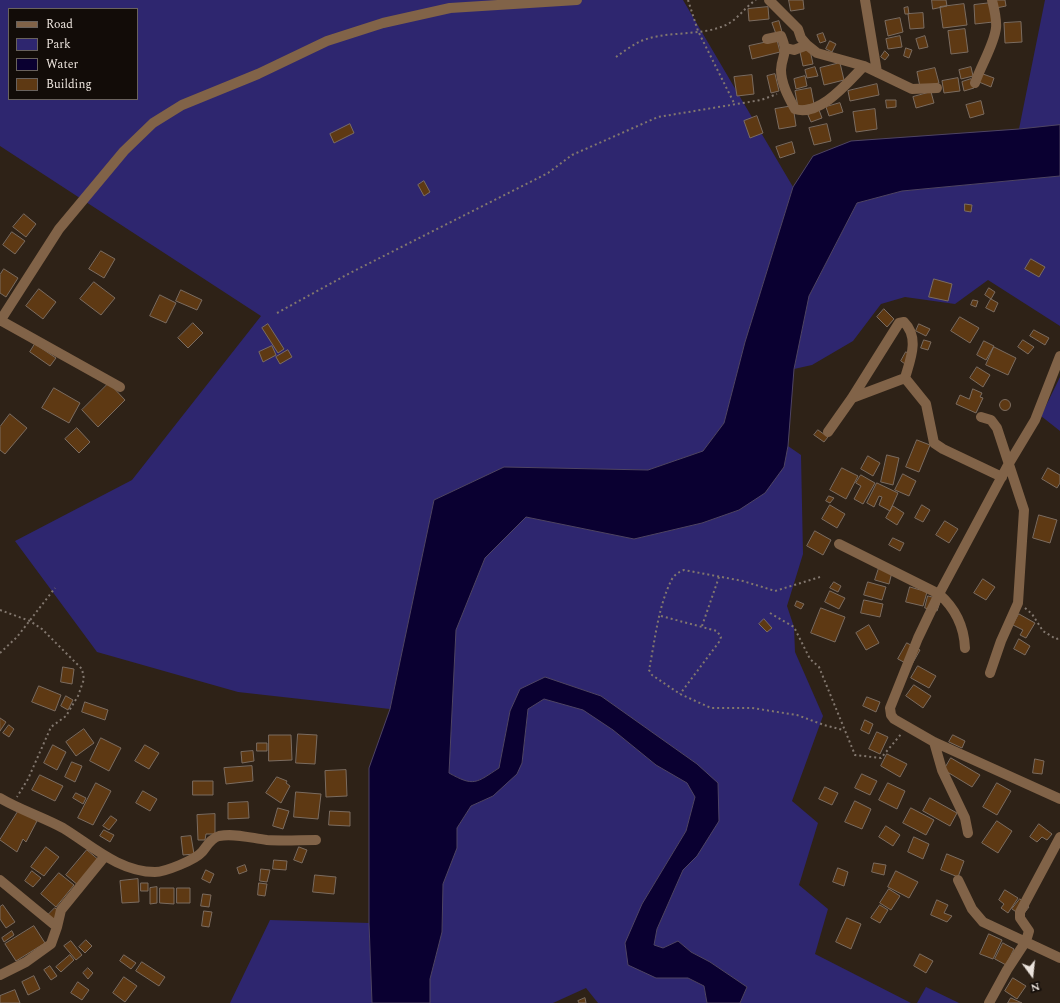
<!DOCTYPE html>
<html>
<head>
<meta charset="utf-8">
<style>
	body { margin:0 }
	#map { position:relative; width:1060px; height:1003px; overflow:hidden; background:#2e2217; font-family:Spectral,serif }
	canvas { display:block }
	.legend { position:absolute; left:8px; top:8px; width:130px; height:92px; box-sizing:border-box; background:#120c08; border:1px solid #69625d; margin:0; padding:5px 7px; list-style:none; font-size:12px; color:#ebe3dc }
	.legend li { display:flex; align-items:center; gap:8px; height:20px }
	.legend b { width:20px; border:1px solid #69625d }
	.north { position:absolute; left:1012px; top:955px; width:40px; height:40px; -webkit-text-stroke:3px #120c08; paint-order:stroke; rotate:165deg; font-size:11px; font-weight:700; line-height:16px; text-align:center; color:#ebe3dc }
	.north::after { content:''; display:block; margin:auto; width:14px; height:18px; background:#ebe3dc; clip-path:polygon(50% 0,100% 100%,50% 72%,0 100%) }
</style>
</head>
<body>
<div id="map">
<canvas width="1060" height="1003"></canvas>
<ul class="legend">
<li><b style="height:5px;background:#816348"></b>Road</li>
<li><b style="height:11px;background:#2e266f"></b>Park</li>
<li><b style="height:11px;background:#0a0031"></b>Water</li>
<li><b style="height:11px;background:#5e3913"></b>Building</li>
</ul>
<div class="north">N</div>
</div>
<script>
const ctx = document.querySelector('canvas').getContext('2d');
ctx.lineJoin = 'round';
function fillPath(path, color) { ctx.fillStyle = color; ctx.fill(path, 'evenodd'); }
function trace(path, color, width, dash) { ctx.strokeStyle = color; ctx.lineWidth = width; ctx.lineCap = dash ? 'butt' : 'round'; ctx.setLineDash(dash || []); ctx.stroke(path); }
const green = new Path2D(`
	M0 0H683L793 187 745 342 724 423 703 451 648 470 504 467 434 500 390 709 238 692 97 652 15 541 132 480 261 316 0 146ZM9 9H137V99H9Z
	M1045 0H1060V125L1019 129Z
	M1060 176V326L988 280 955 304 905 297 881 304 853 341 812 365 794 369 809 296 857 203 902 191Z
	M1060 377V431L1041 416Z
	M788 446 801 455 803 554 787 606 794 627 795 652 823 716 792 801 818 823 799 885 828 909 815 954 911 1003H740L747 987 710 962 691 952 678 941 663 948 654 945 657 929 683 870 697 856V764L601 696 545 677 510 711 499 768C476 783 474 787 449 773L456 630 485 558 526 517 634 539 702 523 739 510 784 467Z
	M544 699 583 709 613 730 656 765 688 783 695 797 686 831 642 904 656 978H688L704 986 707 1003H598L586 988 553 1003H430V979L442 932 443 884 457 848V828L471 806 493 796 522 763 528 709Z
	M270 920 369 923 372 1003H230Z
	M926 987 959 1003H917Z`);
const water = new Path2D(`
	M1060 125V176L902 191 857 203 809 296 794 369 788 446 784 467 765 493 739 510 702 523 634 539 526 517 485 558 456 630 449 773C474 787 476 783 499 768L510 711 520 689 545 677 601 696 697 764 718 783 719 821 697 856 683 870 657 929 654 945 663 948 678 941 691 952 710 962 747 987 740 1003H707L704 986 688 978H656L628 965 625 943 642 904 686 831 695 797 687 783 656 765 613 730 583 710 544 699 528 709 522 763 517 774 493 796 471 806 457 828V848L443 884 442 932 430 979V1003H372L369 923V768L390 709 434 500 504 467 648 470 703 451 724 423 745 342 793 187 813 156 851 141 1019 129Z`);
const building = new Path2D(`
	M789 0H803L804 9 791 11Z
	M932 0H946L947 6 933 9Z
	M995 0H1005L1006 6 996 8Z
	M991 3 993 22 975 24 974 5Z
	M964 4 967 25 943 28 940 7Z
	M768 7 769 19 749 21 748 9Z
	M908 7 909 14H905L904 8Z
	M923 13 924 28 910 29 908 14Z
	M900 18 903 32 888 36 885 21Z
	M779 21 782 32 776 34 772 23Z
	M1021 22 1022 42 1005 43 1004 23Z
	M965 29 968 52 951 54 948 31Z
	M823 33 826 41 820 43 817 35Z
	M900 36 902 47 888 49 886 39Z
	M925 36 928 47 919 49 916 39Z
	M777 40 780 52 752 59 749 46Z
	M830 41 836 44 832 52 826 49Z
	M906 48 912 50 909 58 904 56Z
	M810 50 813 64 803 66 800 52Z
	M885 51 889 55 885 60 881 57Z
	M840 63 844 80 824 85 820 68Z
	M815 67 818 76 807 78 805 70Z
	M971 67 973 76 961 79 959 70Z
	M935 68 939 83 920 87 917 72Z
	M775 74 779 91 771 93 767 76Z
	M983 74 994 78 991 87 979 82Z
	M752 75 754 94 737 96 734 77Z
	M805 76 807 86 796 89 794 79Z
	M958 78 960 91 944 93 942 81Z
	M971 79 974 88 964 91 962 82Z
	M877 84 879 95 850 101 848 91Z
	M811 88 814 104 798 107 795 91Z
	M931 92 934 103 916 108 913 97Z
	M886 100H896V107L887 108Z
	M981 101 984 114 970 118 966 105Z
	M840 103 843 112 829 116 826 107Z
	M793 106 796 126 779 129 775 109Z
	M875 109 877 129 856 132 853 112Z
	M819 110 822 118 811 122 808 115Z
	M757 116 763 133 750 138 744 121Z
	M350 124 354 133 334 143 330 134Z
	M827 124 831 141 814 145 809 128Z
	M792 142 795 153 780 158 776 147Z
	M424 181 430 192 424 196 418 185Z
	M965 204 972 205 971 212 965 211Z
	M24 214 36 224 26 237 13 227Z
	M12 232 25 241 15 254 3 245Z
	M101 251 115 259 104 278 89 269Z
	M1031 259 1045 267 1039 277 1025 269Z
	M4 269 18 278 6 297 0 293V275Z
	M934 279 952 284 948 301 929 297Z
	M94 282 115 298 101 315 80 299Z
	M989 288 995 292 991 299 985 295Z
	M39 289 56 302 43 319 26 306Z
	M181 290 202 300 197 310 176 301Z
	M160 295 176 303 166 323 150 316Z
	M991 299 998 303 994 312 986 308Z
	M973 300 978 301 976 307 971 305Z
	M884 309 894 319 887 327 877 317Z
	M960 317 979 328 970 343 951 331Z
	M193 323 203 333 188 348 178 338Z
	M268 324 284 349 278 353 262 328Z
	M919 324 930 329 926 336 916 331Z
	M1034 330 1049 338 1045 345 1030 336Z
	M924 340 931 342 928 350 921 348Z
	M1023 340 1034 347 1028 354 1018 347Z
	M984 341 994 346 986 360 977 355Z
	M35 344 56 358 50 366 30 352Z
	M272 346 276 355 263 362 259 352Z
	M994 347 1016 358 1008 375 986 365Z
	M288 350 292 357 280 364 276 357Z
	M906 352 911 355 905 364 901 361Z
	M977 367 990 375 983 387 970 378Z
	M109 383 125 400 98 427 82 410Z
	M54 388 80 403 69 423 42 408Z
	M973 389 982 393 980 397 983 398 976 413 956 404 960 395 969 399Z
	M999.5 405a5.5 5.5 0 1 1 11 0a5.5 5.5 0 1 1-11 0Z
	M10 414 27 428 5 454 0 450V427Z
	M77 428 90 442 79 453 65 439Z
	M818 430 828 437 824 442 814 435Z
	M917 440 930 445 919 472 906 467Z
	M887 455 899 458 893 485 881 482Z
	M868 456 880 463 873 476 861 469Z
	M842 468 858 476 846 499 830 490Z
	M1048 468 1060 475V483L1057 488 1042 479Z
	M903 474 916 481 909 496 895 490Z
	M861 475 875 483 863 504 854 499 861 486 856 483Z
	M877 483 898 493 890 511 879 505 882 497 879 496 874 507 867 503Z
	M829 496 834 498 830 503 826 501Z
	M830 505 845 514 837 528 822 519Z
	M922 505 930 510 923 522 915 518Z
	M893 506 904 513 897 525 886 518Z
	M1039 515 1057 520 1050 543 1033 538Z
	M945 521 958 529 949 543 936 535Z
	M815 531 831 540 823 555 807 546Z
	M893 538 904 543 900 551 889 545Z
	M879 568 892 572 889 584 875 580Z
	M983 579 995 587 986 600 974 593Z
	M834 582 841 586 838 592 830 588Z
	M868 582 886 587 882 600 864 595Z
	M910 587 927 592 923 606 906 602Z
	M830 591 845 598 839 609 825 602Z
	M928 596 941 599 937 611 925 608Z
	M864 600 883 604 880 617 861 613Z
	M797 601 804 604 801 609 795 606Z
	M821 608 845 617 835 642 811 633Z
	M1019 614 1035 623 1026 638 1020 635 1023 630 1013 625Z
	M764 619 772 628 767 632 759 624Z
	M869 625 879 643 866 650 856 633Z
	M1019 639 1030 646 1025 655 1014 649Z
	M907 643 920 650 911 666 898 659Z
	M918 666 936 676 929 688 911 678Z
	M63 667 74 669 72 684 61 682Z
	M914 685 931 696 923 708 906 696Z
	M39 686 61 695 55 711 32 702Z
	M66 696 73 700 68 710 61 706Z
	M867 697 880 702 876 712 863 706Z
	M85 702 108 710 105 720 82 712Z
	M0 718 6 722 0 731Z
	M865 720 873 724 869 734 861 730Z
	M9 725 14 729 9 737 3 733Z
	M84 729 94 743 76 756 66 742Z
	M877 732 888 737 880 754 869 749Z
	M298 734 317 735 315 764 296 763Z
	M269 735H291L292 760 269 761Z
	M953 735 965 741 962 748 949 742Z
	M101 738 121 748 109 771 90 761Z
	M257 743H267V751H257Z
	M53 745 66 752 57 770 44 763Z
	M145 745 159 753 149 769 135 761Z
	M253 751 254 761 242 763 241 752Z
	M887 754 907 764 900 777 881 766Z
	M951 758 980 775 972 787 944 770Z
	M1035 759 1044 761 1042 774 1033 773Z
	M72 762 82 766 75 782 65 777Z
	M252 766 253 781 226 784 224 768Z
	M346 770 347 796 326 797 325 771Z
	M862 774 877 781 870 795 855 788Z
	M40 775 63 786 55 801 32 790Z
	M277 777 287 781 286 783 290 786 281 803 266 793Z
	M193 781H213V795H193Z
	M96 783 111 791 93 825 78 818Z
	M888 783 905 791 897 809 879 800Z
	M997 783 1011 791 997 815 983 807Z
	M825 787 838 793 832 805 819 799Z
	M143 791 157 799 150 811 136 803Z
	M296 792 321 794 318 819 294 817Z
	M76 793 86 798 83 804 73 798Z
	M930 798 957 813 950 826 923 811Z
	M855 801 871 809 862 829 845 822Z
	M248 802 249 818 228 819V803Z
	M278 808 289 811 283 829 273 826Z
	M911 808 934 820 926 835 903 823Z
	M19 810 37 821 26 842 23 839 17 852 0 840Z
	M330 811 350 812V826L329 825Z
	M215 814V834H206L205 840H198L197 815Z
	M111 816 117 820 109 830 103 826Z
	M997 821 1012 831 998 853 982 843Z
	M1039 824 1052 834 1047 840 1042 837 1037 842 1030 837Z
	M886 826 900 835 893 846 879 837Z
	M104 830 114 835 110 842 100 836Z
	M191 836 194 854 183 855 181 837Z
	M914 837 929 844 923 859 908 852Z
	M46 847 59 857 44 876 31 867Z
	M299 847 307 850 302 863 294 860Z
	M87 850 100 861 79 886 66 875Z
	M947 854 964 861 958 877 941 870Z
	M274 860 287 861 286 870 273 869Z
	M874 863 886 865 884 875 872 872Z
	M245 865 247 871 239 874 237 868Z
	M838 868 848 872 844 886 833 882Z
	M261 869 270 870 267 882 260 881Z
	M206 870 214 874 210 883 202 879Z
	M32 871 41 878 33 887 25 881Z
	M896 871 918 882 909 898 888 887Z
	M59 873 74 885 56 907 41 894Z
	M315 875 336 877 334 894 313 892Z
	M138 879 139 902 122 903 120 881Z
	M141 883H148V891H141Z
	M259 883 267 884 265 896 258 895Z
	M157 887V903L150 904V888Z
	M160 888H174V904L160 903Z
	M177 888H190V903H177Z
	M889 889 900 896 891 910 880 903Z
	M1005 890 1018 898 1008 913 1001 908 1004 904 999 900Z
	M203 894 211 895 209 907 201 906Z
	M1020 899 1029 907 1022 916 1012 909Z
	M937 900 948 905 944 913 952 916 947 922 931 915Z
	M3 905 15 922 6 928 0 919V907Z
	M880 905 888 910 880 923 871 918Z
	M55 908 61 913 52 922 47 916Z
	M204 911 212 912 209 927 202 926Z
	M847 918 861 924 851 949 836 942Z
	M34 926 45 943 16 961 5 944Z
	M12 931 14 935 4 942 2 938Z
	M989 934 1002 940 993 959 980 954Z
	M86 940 92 946 85 953 79 947Z
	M71 941 82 955 76 960 64 946Z
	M1003 943 1014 949 1006 965 995 959Z
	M920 954 933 961 926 973 914 966Z
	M70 955 74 960 61 972 56 967Z
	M124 955 136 963 131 969 120 961Z
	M142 962 165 977 159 986 136 971Z
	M50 966 57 976 51 980 44 970Z
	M88 968 93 973 88 979 83 973Z
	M34 976 40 989 28 995 22 982Z
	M124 977 137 986 125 1002 113 993Z
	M1013 978 1026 986 1017 999 1005 991Z
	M78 982 89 990 82 1000 71 993Z
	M15 990 20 1003H0V996Z
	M585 998 586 1003H579L578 1001Z
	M1011 998 1022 1003H1008Z`);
const path = new Path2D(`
	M688 0 698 31 734 103
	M616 57C623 52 631 46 639 42 664 30 700 37 726 25 738 19 745 7 756 0
	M277 313 350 273 548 173 572 155 658 117 761 100 777 94
	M820 577 775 591 743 581 684 570C679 572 675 574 672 579 658 606 655 641 649 670L652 675 680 694 711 708H752L797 715 824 725 843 730
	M1025 608 1032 614 1043 631 1056 639 1060 638
	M0 610 30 621 42 629 82 669 84 679 78 696 66 716 51 727 28 779 17 797
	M770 613 794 627 810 659 819 667 855 755 881 758 902 733
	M661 616 717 631 721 637 719 642 680 694
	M702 626 719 577
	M0 653 17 637 55 588`);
const minor = new Path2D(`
	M769 0 798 29 801 38 807 45
	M865 0 877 72
	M767 39 781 36C789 55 782 53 781 70 781 84 789 98 795 109 820 117 848 82 864 66
	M786 48 794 50 807 45 817 53 864 66 912 89 937 88
	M975 83C981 65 994 45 996 28 997 19 994 8 992 0
	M0 320 120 387
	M0 321 59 229 124 151 153 123 182 105 258 74 327 41 383 23 450 8 577 0
	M1060 356 1035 420 1008 465 939 594 918 638 890 708 891 715 894 719 934 742 1060 799
	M852 398 905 378
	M981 417 991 420 997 428 1024 510 1018 603 1001 641 990 673
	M828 432 852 398 899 323 904 322C920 338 910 360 905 378L926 404 934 443 943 449 1002 477
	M839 544 939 594C955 608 964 626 965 648
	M934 742 942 770 965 818 968 833
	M0 798C20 810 43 817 63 828 91 845 119 872 155 872 165 872 195 860 202 852 207 846 211 838 219 836 235 833 251 838 267 840 283 841 300 840 316 840
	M0 880 57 927
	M958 880 972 909 983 922 1060 958
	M0 975 26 962 51 944 57 927 61 910 105 856
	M989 1003 1007 970 1026 941 1029 931 1020 918V912L1060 837`);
fillPath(green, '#2e266f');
fillPath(water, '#0a0031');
trace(water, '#4e4464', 1);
fillPath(building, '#5e3913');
trace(building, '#7b6c60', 1);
trace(path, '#82776e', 2, [2, 3]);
trace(minor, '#816348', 10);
</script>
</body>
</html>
